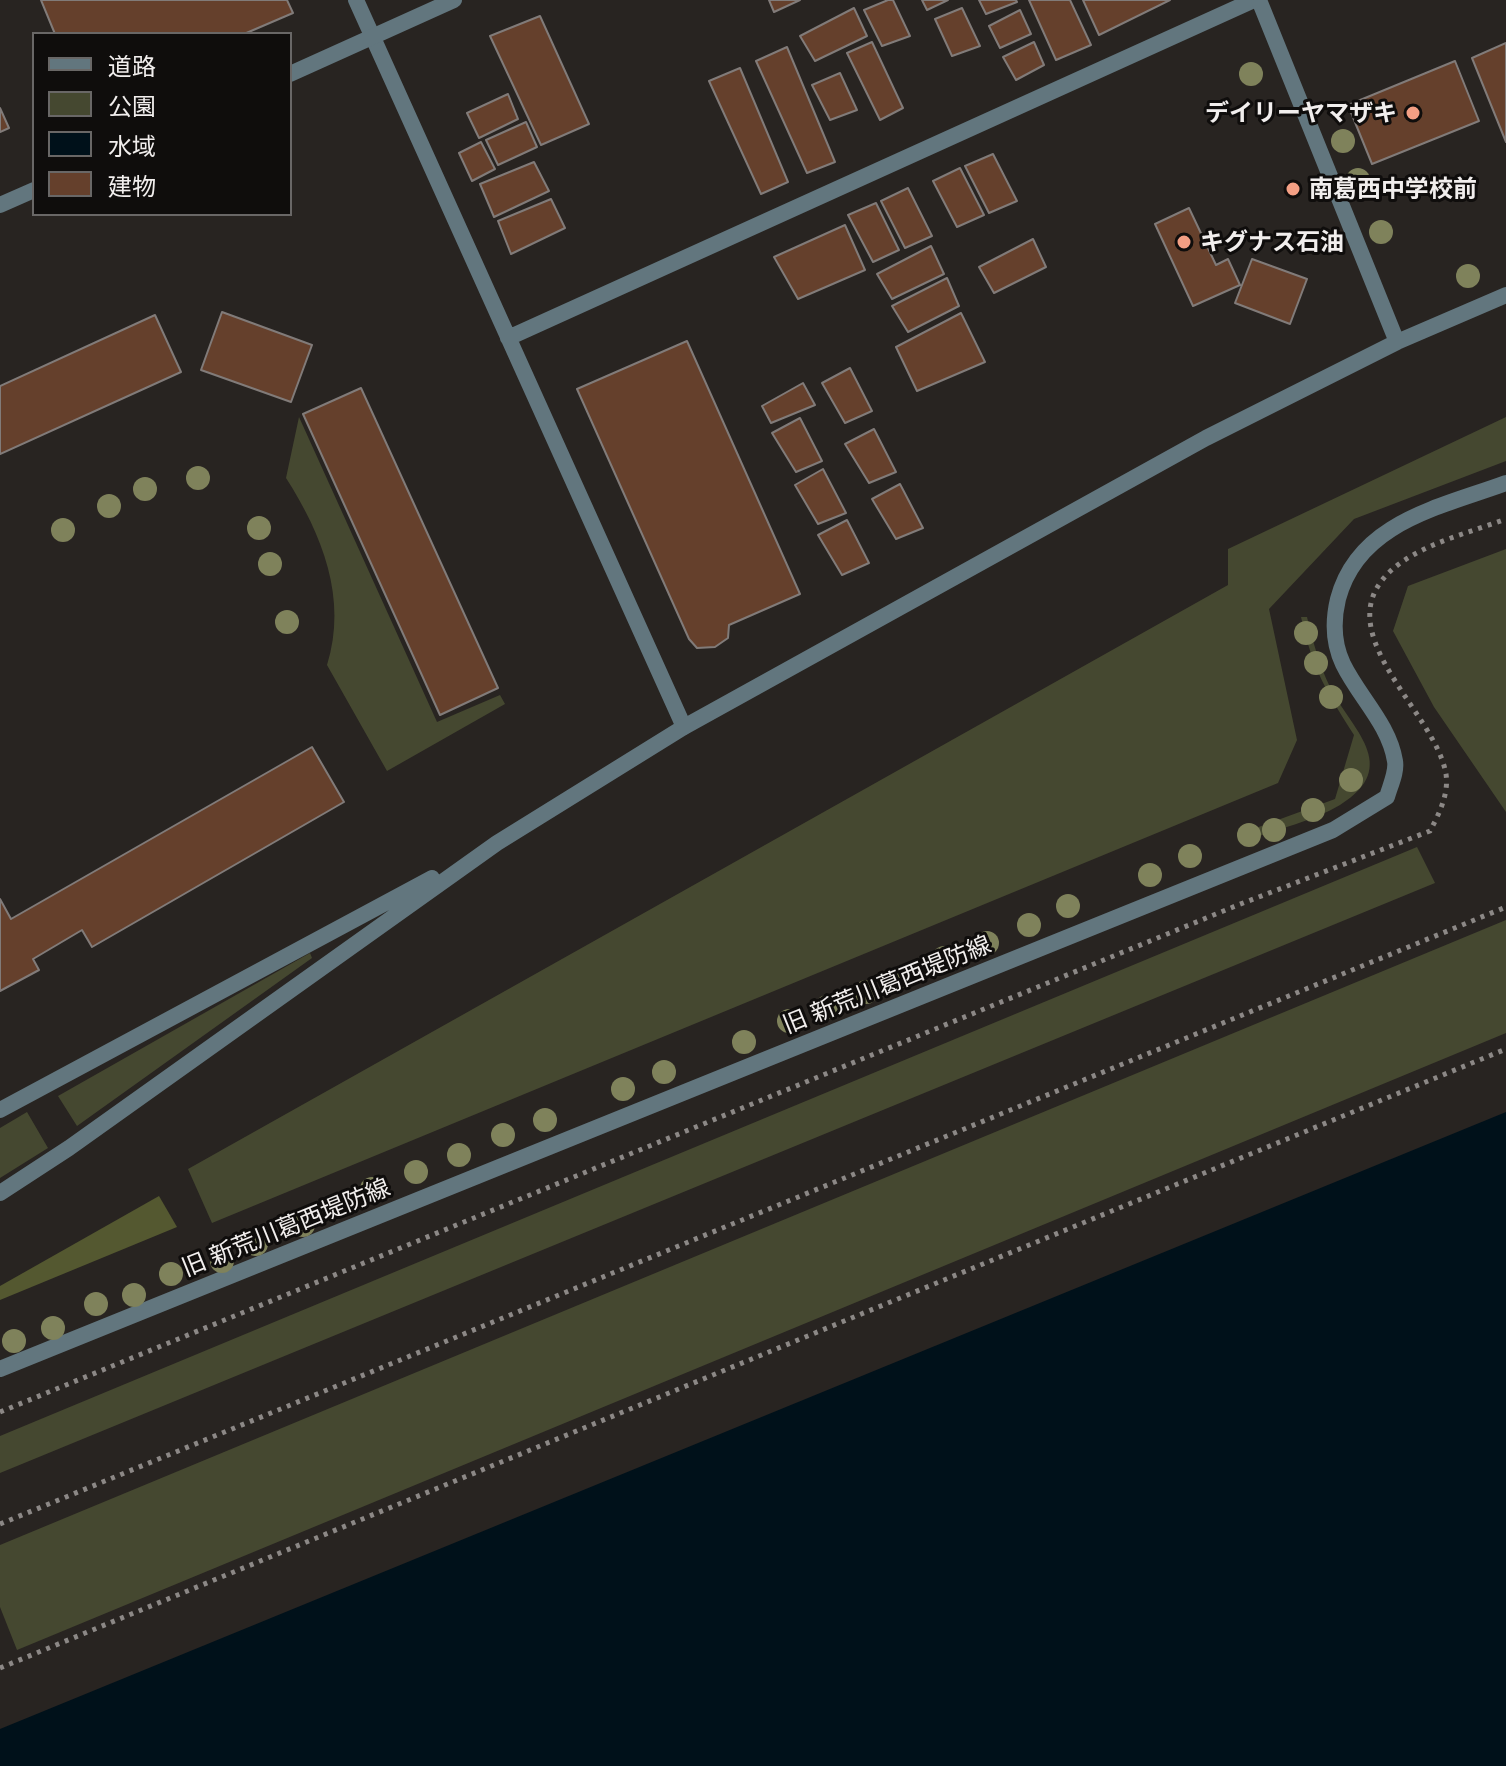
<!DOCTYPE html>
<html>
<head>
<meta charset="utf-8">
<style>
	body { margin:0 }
	#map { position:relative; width:1506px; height:1766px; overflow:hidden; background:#282421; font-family:"Golos Text","Noto Sans JP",sans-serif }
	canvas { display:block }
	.legend { position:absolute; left:32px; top:32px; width:260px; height:184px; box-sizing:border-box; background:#0f0d0c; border:2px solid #696766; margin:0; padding:10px 14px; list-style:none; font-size:24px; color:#f1eeed }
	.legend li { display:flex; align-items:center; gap:16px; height:40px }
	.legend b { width:40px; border:2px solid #696766 }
</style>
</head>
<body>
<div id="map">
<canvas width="1506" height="1766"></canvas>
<ul class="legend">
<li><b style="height:10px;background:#62767e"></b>道路</li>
<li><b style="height:22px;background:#454830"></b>公園</li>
<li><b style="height:22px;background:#00111a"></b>水域</li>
<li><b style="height:22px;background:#65402c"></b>建物</li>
</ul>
</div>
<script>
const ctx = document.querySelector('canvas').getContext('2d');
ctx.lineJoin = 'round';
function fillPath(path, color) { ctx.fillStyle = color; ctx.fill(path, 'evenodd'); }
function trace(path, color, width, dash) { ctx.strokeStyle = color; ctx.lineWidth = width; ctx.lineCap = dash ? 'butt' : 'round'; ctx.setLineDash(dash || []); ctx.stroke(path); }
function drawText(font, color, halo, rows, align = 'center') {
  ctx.font = font + ' "Golos Text","Noto Sans JP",sans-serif'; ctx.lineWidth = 6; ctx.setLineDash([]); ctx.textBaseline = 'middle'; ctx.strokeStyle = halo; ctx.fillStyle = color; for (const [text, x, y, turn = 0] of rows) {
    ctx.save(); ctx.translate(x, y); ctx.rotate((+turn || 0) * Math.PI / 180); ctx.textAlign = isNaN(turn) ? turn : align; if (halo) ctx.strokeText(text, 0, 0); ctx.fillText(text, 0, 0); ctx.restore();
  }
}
const green = new Path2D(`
	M299 417 437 722 500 695 505 704 387 771 327 665C348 599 322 534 286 478Z
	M1506 417V461L1354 519 1269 609 1297 740 1278 783 212 1223 188 1169 1228 585V549Z
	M1506 549V812L1434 707 1393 631 1408 586Z
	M1301 617H1307C1313 642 1319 664 1330 687 1350 728 1403 766 1340 805 1313 821 1277 829 1248 840L1245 832 1335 799 1354 735C1326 691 1313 670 1301 617Z
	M1417 847 1435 883 0 1473V1436Z
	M1506 920V1033L17 1650 0 1607V1545Z
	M310 953 312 958 77 1126 58 1096Z
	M27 1112 48 1148 0 1178V1128Z`);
const forest = new Path2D(`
	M159 1196 177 1227 0 1300V1286Z`);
const water = new Path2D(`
	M1506 1112V1766H0V1729Z`);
const building = new Path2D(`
	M41 0H287L293 13 244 34H55Z
	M769 0H800L774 12Z
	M888 0H893L910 36 882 46 864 10Z
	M922 0H948L927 10Z
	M979 0H1016L1017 2 986 14Z
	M1029 0H1070L1091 45 1056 60Z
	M1083 0H1170L1099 35Z
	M854 8 867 36 815 61 800 36Z
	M962 8 980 46 952 56 935 19Z
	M1020 10 1031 34 1000 48 989 26Z
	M540 16 589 124 541 145 490 36Z
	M872 42 903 108 880 120 847 53Z
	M1034 42 1044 65 1016 80 1003 57Z
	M1506 43V142L1472 58Z
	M787 47 835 162 807 173 756 61Z
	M1455 61 1479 121 1372 164 1348 105Z
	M740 68 788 182 761 194 709 81Z
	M840 73 857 110 830 120 812 85Z
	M508 94 518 119 479 138 467 113Z
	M0 108 9 128 0 132Z
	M526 122 537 147 498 165 486 140Z
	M481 142 495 169 472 181 459 153Z
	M993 154 1017 201 989 213 965 166Z
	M534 162 549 191 494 217 480 184Z
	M960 168 984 215 957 227 933 181Z
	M908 188 932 236 905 248 881 201Z
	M551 199 565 228 511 254 498 221Z
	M876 203 899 250 873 262 848 215Z
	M1189 208 1216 265 1228 259 1240 285 1193 306 1155 224Z
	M845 225 865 270 798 299 774 257Z
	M1033 239 1046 267 994 293 979 267Z
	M931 246 944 274 892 299 877 274Z
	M1252 259 1307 279 1290 324 1235 303Z
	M947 278 959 306 908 332 892 306Z
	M222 312 312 345 291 402 201 370Z
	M961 313 985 362 917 391 896 347Z
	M155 315 181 372 0 454V386Z
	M687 341 800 594 729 625 728 638 715 647 697 648 689 639 577 389Z
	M850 368 872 411 845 423 822 383Z
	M803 383 815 405 771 423 762 406Z
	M361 388 498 688 440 715 303 414Z
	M800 418 822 461 796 472 772 433Z
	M874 429 896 472 869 483 845 444Z
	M823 469 846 513 818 524 795 485Z
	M900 484 923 528 896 539 872 499Z
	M847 520 869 563 842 575 818 535Z
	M312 747 344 802 92 947 82 930 33 959 39 970 0 991V899L11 919Z`);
const path = new Path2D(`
	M0 1412 1238 905 1430 831C1439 814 1449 794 1446 774 1435 709 1316 626 1399 564 1429 542 1471 532 1506 519
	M0 1524 1506 907
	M0 1668 1506 1049`);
const minor = new Path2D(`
	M356 0 684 727
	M508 338 1254 0`);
const tertiary = new Path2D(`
	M1259 0 1397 342
	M290 74 454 0
	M0 205 34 190
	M0 1110 432 878
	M0 1193 69 1148 497 843 684 727 1206 438 1397 342 1506 295
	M0 1369 1333 830 1387 797C1390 786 1397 772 1395 761 1389 724 1359 697 1343 664 1333 643 1333 620 1338 599 1358 522 1441 507 1506 483`);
const trees = [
	[1251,74],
	[1343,141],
	[1358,180],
	[1381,232],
	[1468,276],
	[198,478],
	[145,489],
	[109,506],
	[259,528],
	[63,530],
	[270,564],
	[287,622],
	[1306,633],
	[1316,663],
	[1331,697],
	[1351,780],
	[1313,810],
	[1274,830],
	[1249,835],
	[1190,856],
	[1150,875],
	[1068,906],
	[1029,925],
	[987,943],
	[944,958],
	[905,976],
	[866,992],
	[827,1007],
	[789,1021],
	[744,1042],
	[664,1072],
	[623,1089],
	[545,1120],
	[503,1135],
	[459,1155],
	[416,1172],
	[372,1189],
	[340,1205],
	[303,1225],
	[256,1244],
	[222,1261],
	[171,1274],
	[134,1295],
	[96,1304],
	[53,1328],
	[14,1341]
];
const markers = [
	[1413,113,8,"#f39f84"],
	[1293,189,8,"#f39f84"],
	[1184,242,8,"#f39f84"]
];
const poiNames = [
	["デイリーヤマザキ",1397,113,"right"],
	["南葛西中学校前",1309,189],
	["キグナス石油",1200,242]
];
const streetNames = [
	["旧 新荒川葛西堤防線",887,985,-22],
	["旧 新荒川葛西堤防線",286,1228,-22]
];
fillPath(green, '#454830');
fillPath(forest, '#545830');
fillPath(water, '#00111a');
fillPath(building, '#65402c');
trace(building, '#817b79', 2);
trace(path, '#8c8886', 5, [4, 6]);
trace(minor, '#62767e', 16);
trace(tertiary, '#62767e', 16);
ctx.fillStyle = '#7f825b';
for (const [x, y] of trees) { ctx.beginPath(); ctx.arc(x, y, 12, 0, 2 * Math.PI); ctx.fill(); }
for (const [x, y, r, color] of markers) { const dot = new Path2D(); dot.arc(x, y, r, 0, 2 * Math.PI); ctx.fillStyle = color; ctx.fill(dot); trace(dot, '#0f0d0c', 3); }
drawText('bold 24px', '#f1eeed', '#0f0d0c', poiNames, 'left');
drawText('24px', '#f1eeed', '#0f0d0c', streetNames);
</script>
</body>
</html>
